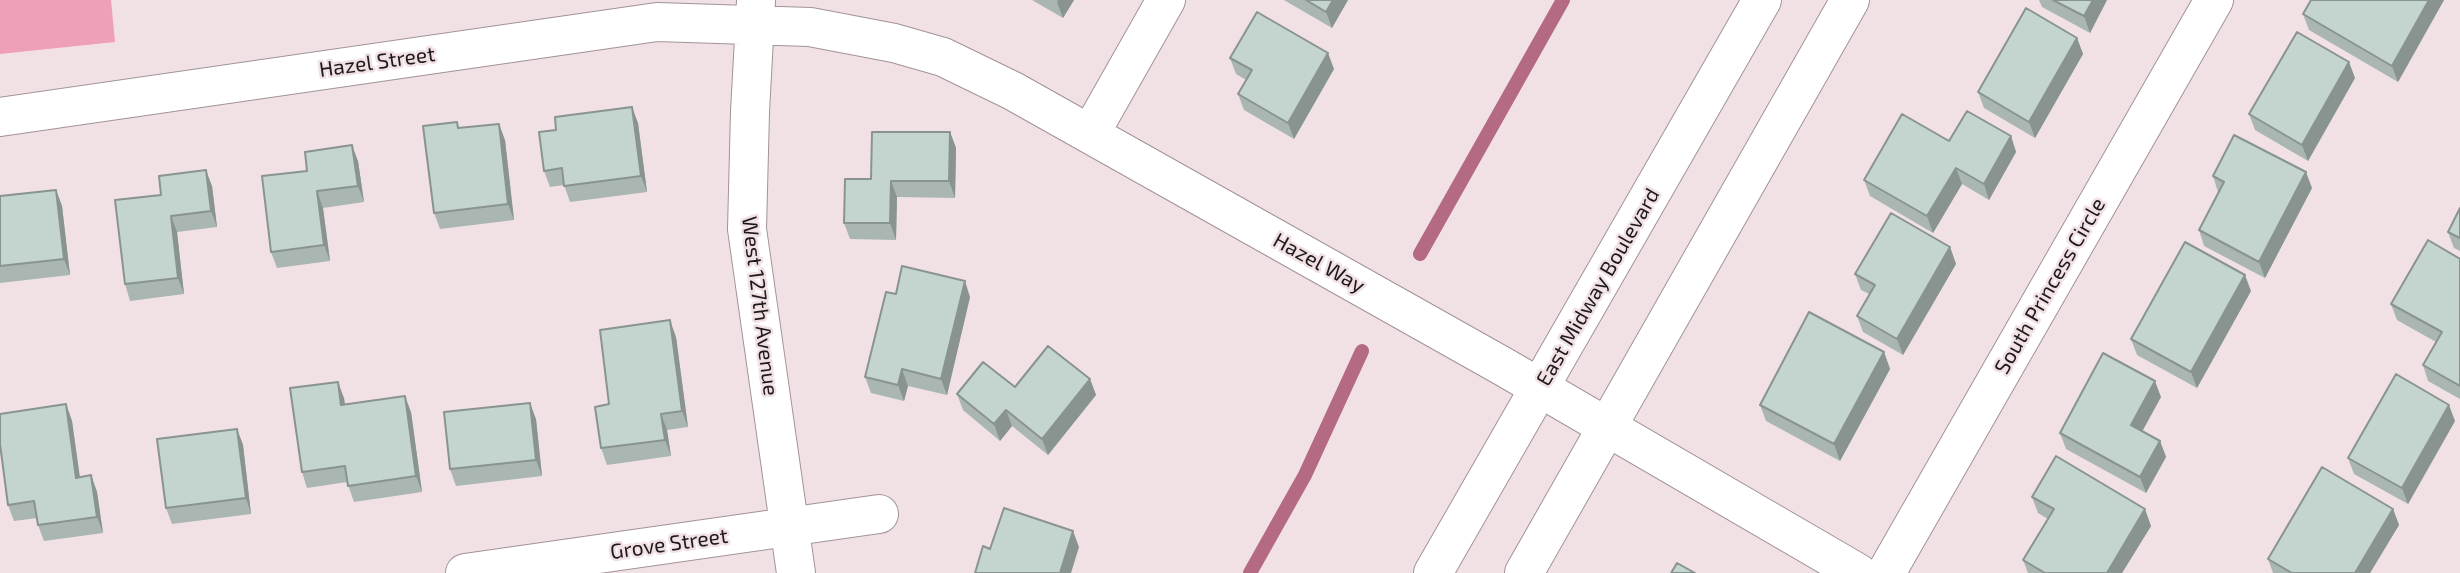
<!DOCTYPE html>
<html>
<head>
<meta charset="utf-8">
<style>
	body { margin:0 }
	canvas { display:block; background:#f1e1e5 }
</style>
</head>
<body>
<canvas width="2460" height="573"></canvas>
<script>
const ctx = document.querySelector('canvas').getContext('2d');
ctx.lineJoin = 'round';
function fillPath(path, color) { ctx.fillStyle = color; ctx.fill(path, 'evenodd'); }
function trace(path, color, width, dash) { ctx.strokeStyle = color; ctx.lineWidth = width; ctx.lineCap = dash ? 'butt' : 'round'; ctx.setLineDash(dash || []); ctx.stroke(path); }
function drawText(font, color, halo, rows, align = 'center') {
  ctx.font = font + ' "Exo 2",sans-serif'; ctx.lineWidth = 5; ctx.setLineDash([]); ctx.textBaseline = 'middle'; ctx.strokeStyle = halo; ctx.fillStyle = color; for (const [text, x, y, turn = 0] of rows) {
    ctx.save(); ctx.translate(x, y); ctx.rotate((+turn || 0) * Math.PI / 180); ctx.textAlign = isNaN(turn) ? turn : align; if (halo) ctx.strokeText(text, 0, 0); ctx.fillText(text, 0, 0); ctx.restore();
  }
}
const green = new Path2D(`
	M0 0H111L115 42 0 54Z`);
const stream = new Path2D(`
	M1420 254 1563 0
	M1250 573 1305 475 1362 351`);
const minor = new Path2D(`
	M756 1 750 112 747 229 796 573
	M0 117 657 22 810 27 894 43 943 57 1013 91 1504 367 1858 573
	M1090 134 1166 0
	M465 573 879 514
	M1886 573 2214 0`);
const major = new Path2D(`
	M1433 573 1762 0
	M1524 573 1850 0`);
const wall = new Path2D(`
	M1032 0H1074L1063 18Z
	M1284 0H1348L1332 28Z
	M2039 0H2107L2090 33 2042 7Z
	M2311 0H2444L2398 82 2309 30 2303 14Z
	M2077 38 2083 54 2035 138 1984 108 1978 92Z
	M1230 58 1334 69 1294 139 1244 110 1238 94 1246 80 1236 74Z
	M2355 78 2308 161 2255 130 2249 114Z
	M457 122 459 128 505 140 514 220 440 229 434 213Z
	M638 123 647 192 570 202 564 185 550 187 544 171Z
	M950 132 956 148 955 198 897 197 896 240 850 239 844 223 871 179Z
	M2011 136 2016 152 1989 200 1962 184 1933 233 1870 196 1864 180 1949 141Z
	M358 161 364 202 323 208 330 261 277 268 271 252 307 171Z
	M2213 176 2312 188 2265 278 2204 246 2199 230 2218 192Z
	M212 186 217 227 177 232 184 294 130 301 125 284 161 195Z
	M56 190 62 206 70 275 0 283V196Z
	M2460 208V251L2454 248 2448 232Z
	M1950 247 1956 264 1903 355 1863 332 1857 316 1869 294 1861 290 1855 274Z
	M2460 259V399L2428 381 2423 365 2436 342 2397 320 2391 304Z
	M2251 291 2197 388 2137 355 2131 339Z
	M896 294 970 297 947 395 908 386 904 401 871 393 865 377Z
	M676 337 688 427 667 430 671 456 607 465 601 448 609 404Z
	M1884 352 1890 369 1840 461 1766 421 1760 405Z
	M1090 379 1096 395 1048 455 1012 426 1000 441 963 410 957 394Z
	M2161 397 2142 431 2160 441 2166 457 2146 493 2066 449 2060 433Z
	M344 398 345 405 411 412 422 492 354 502 347 482 307 488 302 472Z
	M66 404 72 421 80 477 91 475 97 492 103 533 44 541 38 525 37 518 14 521 8 505Z
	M536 419 542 476 456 486 450 469Z
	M2455 421 2408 504 2354 474 2348 458Z
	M237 429 243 445 251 514 172 524 166 508Z
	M2032 497 2151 526 2122 573H2028L2023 560 2048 519 2038 513Z
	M2393 509 2399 525 2370 573H2273L2268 559Z`);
const shadedWall = new Path2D(`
	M1058 0H1074L1063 18 1057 2Z
	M1333 0H1348L1332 28 1326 12Z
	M2093 0H2107L2090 33 2084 16Z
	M2429 0H2444L2398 82 2392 66Z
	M2077 38 2083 54 2035 138 2029 122Z
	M1328 53 1334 69 1294 139 1288 123Z
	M2349 62 2355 78 2308 161 2302 145Z
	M632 107 638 123 647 192 641 176Z
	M499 124 505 140 514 220 508 204Z
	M950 132 956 148 955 198 949 181Z
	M2011 136 2016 152 1989 200 1984 184Z
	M352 145 358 161 364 202 358 186Z
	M1956 168 1962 184 1933 233 1927 216Z
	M206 170 212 186 217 227 211 211Z
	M2306 172 2312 188 2265 278 2259 262Z
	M891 181 897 197 896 240 890 223Z
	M56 190 62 206 70 275 64 259Z
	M317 191 323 208 330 261 324 245Z
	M171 216 177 232 184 294 178 278Z
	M1950 247 1956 264 1903 355 1897 339Z
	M2245 275 2251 291 2197 388 2191 372Z
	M965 281 970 297 947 395 941 379Z
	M670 320 676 337 688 427 682 411Z
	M1884 352 1890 369 1840 461 1834 444Z
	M902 369 908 386 904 401 898 385Z
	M1090 379 1096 395 1048 455 1042 439Z
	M2155 381 2161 397 2137 441 2131 425Z
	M338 382 344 398 347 421 341 405Z
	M405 396 411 412 422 492 416 476Z
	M530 403 536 419 542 476 536 460Z
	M66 404 72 421 82 494 76 478Z
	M2449 405 2455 421 2408 504 2402 488Z
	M1006 410 1012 426 1000 441 994 424Z
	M661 414 667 430 671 456 665 440Z
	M237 429 243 445 251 514 246 498Z
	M2160 441 2166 457 2146 493 2140 477Z
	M91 475 97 492 103 533 97 517Z
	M2145 509 2151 526 2122 573H2107Z
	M2393 509 2399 525 2370 573H2355Z
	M1073 531 1079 547 1071 573H1060Z`);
const building = new Path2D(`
	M1306 0H1333L1326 12Z
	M2053 0H2093L2084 16Z
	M2311 0H2429L2392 66 2303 14Z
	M2026 8 2077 38 2029 122 1978 92Z
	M1257 12 1328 53 1288 123 1238 94 1252 70 1230 58Z
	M2297 32 2349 62 2302 145 2249 114Z
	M632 107 641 176 564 186 562 168 544 171 539 132 556 130 555 117Z
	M1967 111 2011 136 1984 184 1956 168 1927 216 1864 180 1902 114 1949 141Z
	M457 122 458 128 499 124 508 204 434 213 423 126Z
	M872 132H950L949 181H891L890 223H844L845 179H871Z
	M2234 135 2306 172 2259 262 2199 230 2224 182 2213 176Z
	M352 145 358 186 317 191 324 245 271 252 262 176 307 171 305 152Z
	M206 170 211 211 171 216 178 278 125 284 115 200 161 195 159 176Z
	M56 190 64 259 0 266V196Z
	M2460 208V238L2448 232Z
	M1891 213 1950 247 1897 339 1857 316 1875 285 1855 274Z
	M2428 240 2460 259V386L2423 365 2442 332 2391 304Z
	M2185 242 2245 275 2191 372 2131 339Z
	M902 266 965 281 941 379 902 369 898 385 865 377 886 292 896 294Z
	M1809 312 1884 352 1834 444 1760 405Z
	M670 320 682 411 661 414 665 440 601 448 595 407 609 404 600 330Z
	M1048 346 1090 379 1042 439 1006 410 994 424 957 394 983 362 1015 387Z
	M2103 353 2155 381 2131 425 2160 441 2140 477 2060 433Z
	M2396 374 2449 405 2402 488 2348 458Z
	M338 382 341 405 405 396 416 476 348 486 345 466 302 472 290 388Z
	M530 403 536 460 450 469 444 412Z
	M66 404 76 478 91 475 97 517 38 525 34 501 8 505 0 444V414Z
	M237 429 246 498 166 508 157 439Z
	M2056 456 2145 509 2107 573H2045L2023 560 2054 509 2032 497Z
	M2322 467 2393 509 2355 573H2292L2268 559Z
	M1004 508 1073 531 1060 573H975L983 546 990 549Z
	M1677 563 1695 573H1671Z`);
const streetNames = [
	["Hazel Street",377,62,-8],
	["Hazel Way",1319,263,29],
	["South Princess Circle",2050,286,-60],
	["East Midway Boulevard",1598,287,-60],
	["West 127th Avenue",760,306,83],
	["Grove Street",669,544,-8]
];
fillPath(green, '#eea0b8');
trace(stream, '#b36a82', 14);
trace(minor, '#a29397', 40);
trace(major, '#a29397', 40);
trace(minor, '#fff', 38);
trace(major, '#fff', 38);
fillPath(wall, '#a9b6b2');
fillPath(shadedWall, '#899491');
fillPath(building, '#c4d4cf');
trace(building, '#899491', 2);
drawText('21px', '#1e191a', '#f1e1e5', streetNames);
</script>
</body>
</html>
